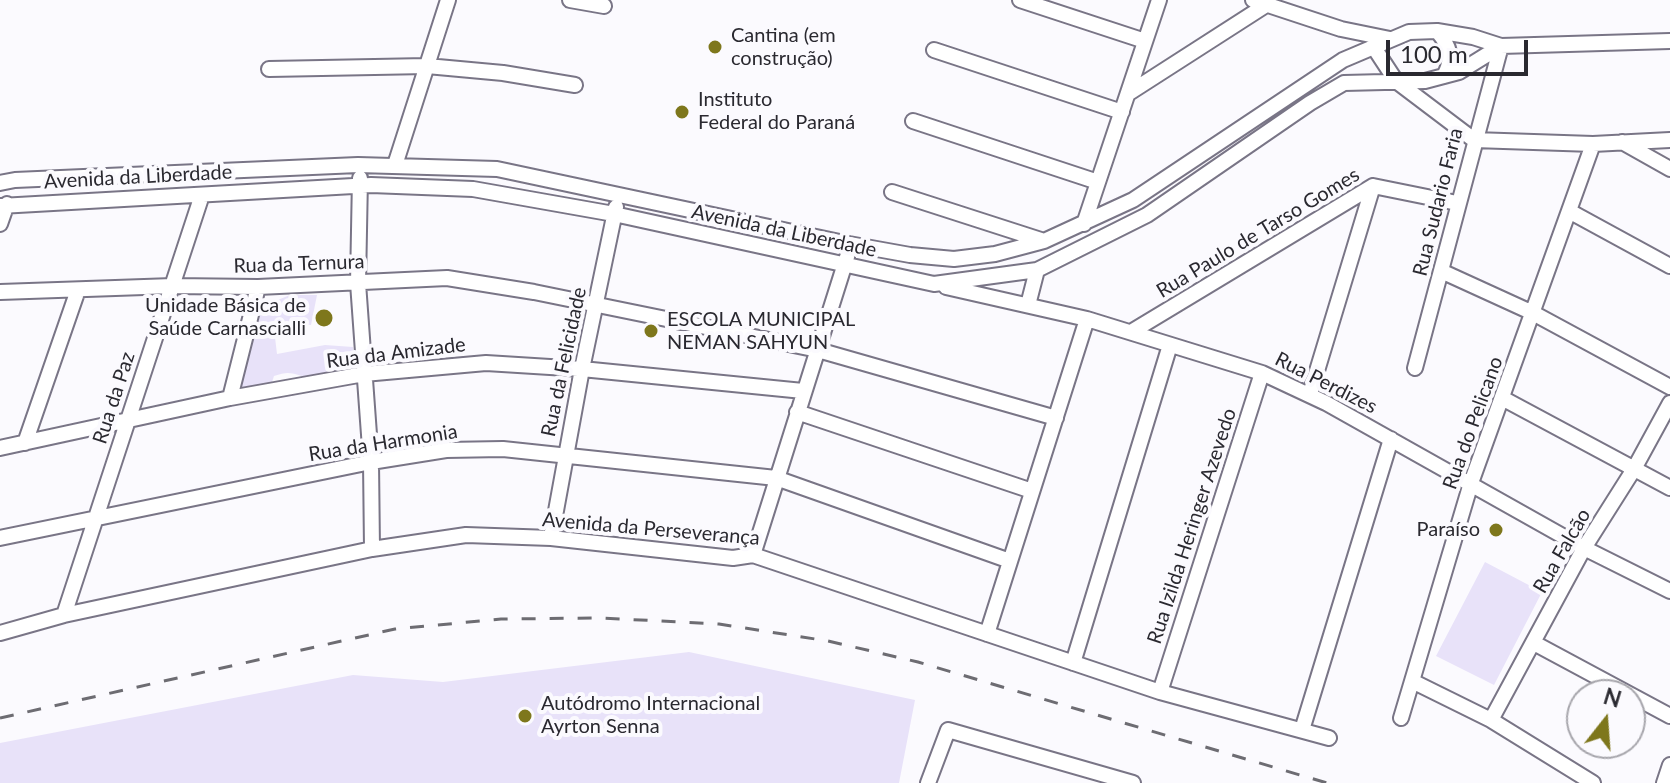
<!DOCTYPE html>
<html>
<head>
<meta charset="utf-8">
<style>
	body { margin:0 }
	#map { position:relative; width:1670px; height:783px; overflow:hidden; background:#fbfafe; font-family:Lato,sans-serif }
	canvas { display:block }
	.north { position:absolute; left:1566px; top:679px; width:80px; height:80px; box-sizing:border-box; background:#fbfafe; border:2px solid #a7a6ac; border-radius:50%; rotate:17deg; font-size:22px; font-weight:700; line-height:32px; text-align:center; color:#2a2930 }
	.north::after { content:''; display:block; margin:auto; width:28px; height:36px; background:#7e771c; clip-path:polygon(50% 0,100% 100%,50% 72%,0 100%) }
	.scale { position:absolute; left:1386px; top:40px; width:142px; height:36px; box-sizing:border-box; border:4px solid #2a2930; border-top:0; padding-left:10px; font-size:24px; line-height:28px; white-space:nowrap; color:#2a2930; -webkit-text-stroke:6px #fbfafe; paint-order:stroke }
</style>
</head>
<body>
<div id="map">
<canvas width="1670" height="783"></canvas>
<div class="north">N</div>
<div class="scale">100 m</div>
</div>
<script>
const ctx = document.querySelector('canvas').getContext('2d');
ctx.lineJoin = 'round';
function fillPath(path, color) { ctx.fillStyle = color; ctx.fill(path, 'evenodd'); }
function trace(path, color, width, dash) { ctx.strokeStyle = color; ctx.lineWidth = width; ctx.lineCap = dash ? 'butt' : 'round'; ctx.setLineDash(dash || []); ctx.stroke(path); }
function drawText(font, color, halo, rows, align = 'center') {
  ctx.font = font + ' Lato,sans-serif'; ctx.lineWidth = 8; ctx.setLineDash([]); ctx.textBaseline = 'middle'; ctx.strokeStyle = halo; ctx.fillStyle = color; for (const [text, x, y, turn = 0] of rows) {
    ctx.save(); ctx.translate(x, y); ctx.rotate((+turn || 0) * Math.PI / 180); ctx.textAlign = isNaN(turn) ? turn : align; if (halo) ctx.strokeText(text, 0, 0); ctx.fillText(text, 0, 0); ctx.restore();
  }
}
const green = new Path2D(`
	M290 295H317L311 325 282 322 274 329 277 354 325 345 353 347 356 367C343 373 326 377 311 377 293 376 293 369 274 376L270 388 237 391 263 306Z
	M1485 562 1542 592 1494 685 1436 656Z
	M689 652 915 700 899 783H0V743L353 675 443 682Z`);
const minor = new Path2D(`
	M570 0 604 6
	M1020 0 1145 41
	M1253 0 1341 29 1390 39
	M1437 31C1450 46 1454 58 1444 76
	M1373 46 1396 81 1474 140 1593 144 1670 140
	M934 50 1122 112
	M269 69 427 66 503 73 575 85
	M1129 93 1266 5
	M913 121 1098 182
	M1622 142 1670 169
	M395 165 448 0
	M360 178 358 283 371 462 372 549
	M0 183 15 180 358 165 497 169 849 244 910 255 954 259 995 254 1044 241 1133 200 1343 60 1409 32 1437 31 1473 37 1501 46 1670 41
	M892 192 1044 241
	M0 206 371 185 473 189 614 214 934 284 1037 270 1147 215 1310 103 1344 83 1425 81 1459 72 1501 46
	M1569 211 1670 266
	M0 224 7 204
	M1084 224 1159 0
	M1441 271 1533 313 1670 387
	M946 287 1087 319 1262 373 1326 403 1584 548 1670 591
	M0 292 173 286 258 287 447 278 534 292 818 350 1056 418
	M1028 305 1037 270
	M1131 332 1373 186 1457 203
	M1415 368 1501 46
	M1310 394 1373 186
	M230 398 258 287
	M1502 398 1670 488
	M797 412 1032 491
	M25 443 78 290
	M0 448 230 398 364 374 486 363 582 369 803 391
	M0 538 371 462 446 450 503 449 776 478 1010 561
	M551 538 582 369 616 207
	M753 555 847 257
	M64 615 202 195
	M0 633 64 615 372 549 466 535 551 538 733 558 753 555 1160 692 1329 738
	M987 634 1087 319
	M1534 643 1670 716
	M1073 663 1170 345
	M1412 681 1491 720 1593 783
	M1160 692 1262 373
	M1401 718 1471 483 1593 144
	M1491 720 1584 548 1634 469 1670 403
	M1302 730 1391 439
	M928 783 948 730 1133 783
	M1664 783 1670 765`);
const rail = new Path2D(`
	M0 718 395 629 501 619 601 618 719 624 828 641 918 662 1327 783`);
const markers = [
	[715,47,8,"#7e771c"],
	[682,112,8,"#7e771c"],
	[324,318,10,"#7e771c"],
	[651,331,8,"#7e771c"],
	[1496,530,8,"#7e771c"],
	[525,716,8,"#7e771c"]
];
const poiNames = [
	["Cantina (em",731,36],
	["construção)",731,59],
	["Instituto",698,100],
	["Federal do Paraná",698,123],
	["Unidade Básica de",306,306,"right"],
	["Saúde Carnascialli",306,329,"right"],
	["ESCOLA MUNICIPAL",667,320],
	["NEMAN SAHYUN",667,343],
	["Paraíso",1480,530,"right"],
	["Autódromo Internacional",541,704],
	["Ayrton Senna",541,727]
];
const streetNames = [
	["Avenida da Liberdade",138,177,-3],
	["Rua Sudario Faria",1438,202,-76],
	["Avenida da Liberdade",784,231,12],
	["Rua Paulo de Tarso Gomes",1258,233,-31],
	["Rua da Ternura",299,264,-2],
	["Rua da Amizade",396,353,-7],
	["Rua da Felicidade",564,362,-78],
	["Rua Perdizes",1326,383,27],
	["Rua da Paz",114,398,-72],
	["Rua do Pelicano",1473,423,-70],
	["Rua da Harmonia",383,443,-9],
	["Rua Izilda Heringer Azevedo",1192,526,-72],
	["Avenida da Perseverança",651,529,5],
	["Rua Falcão",1562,551,-60]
];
fillPath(green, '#e8e2f9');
trace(minor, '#797586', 18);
trace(minor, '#fff', 14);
trace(rail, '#6d6c72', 3, [14, 14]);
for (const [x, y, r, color] of markers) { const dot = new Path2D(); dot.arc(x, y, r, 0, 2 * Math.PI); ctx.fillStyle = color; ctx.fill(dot); trace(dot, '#fbfafe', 3); }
drawText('20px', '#2a2930', '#fbfafe', poiNames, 'left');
drawText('20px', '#2a2930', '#fbfafe', streetNames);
</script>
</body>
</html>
